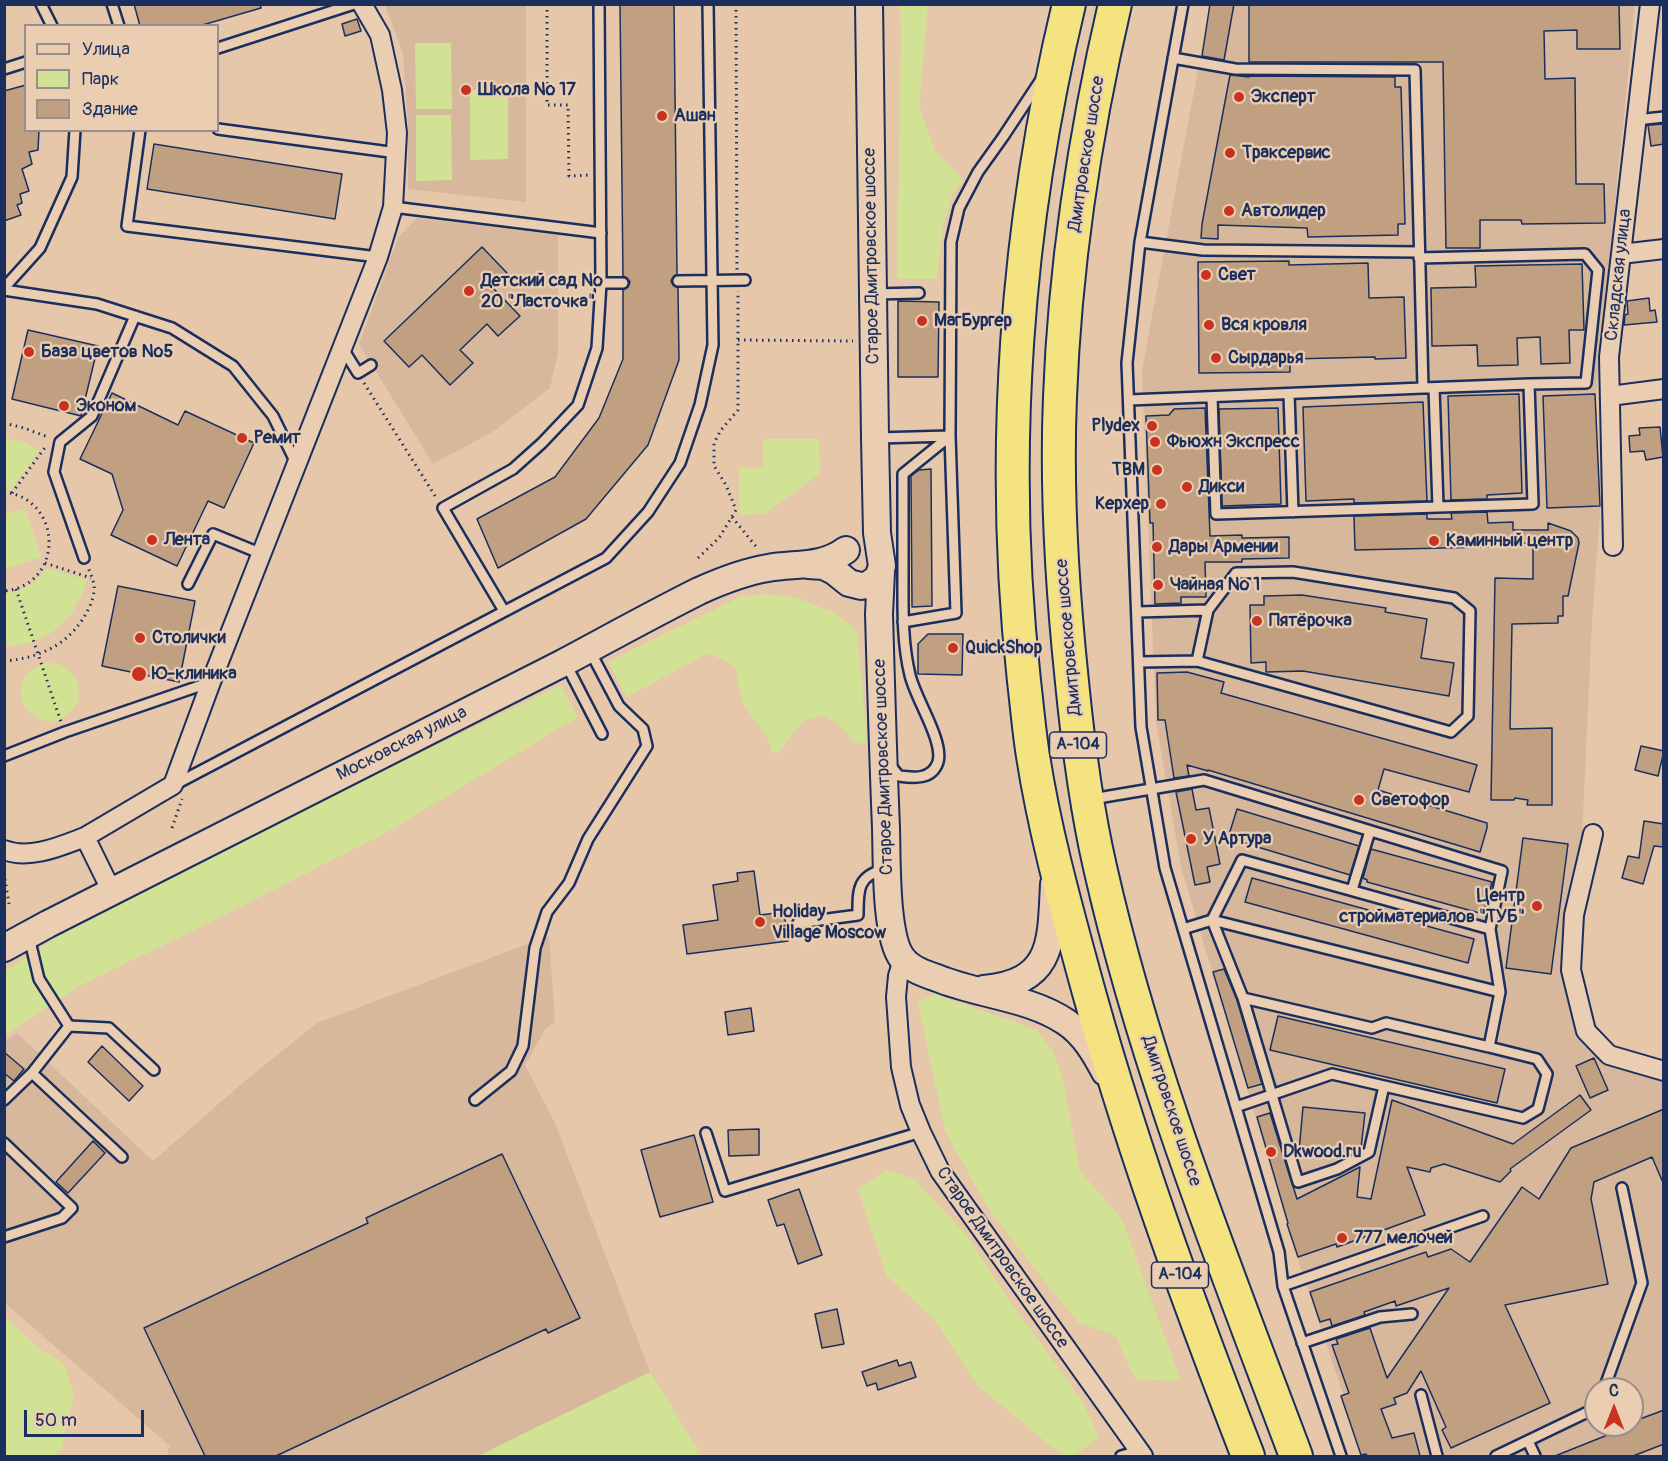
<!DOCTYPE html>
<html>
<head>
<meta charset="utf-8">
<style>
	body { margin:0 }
	#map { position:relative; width:1668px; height:1461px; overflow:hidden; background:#e6c7a9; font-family:Pangolin,sans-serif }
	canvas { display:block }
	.frame { position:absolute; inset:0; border:6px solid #1b2f5e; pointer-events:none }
	.legend { position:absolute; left:24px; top:24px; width:195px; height:108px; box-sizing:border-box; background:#ebceb2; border:2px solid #988e90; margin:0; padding:8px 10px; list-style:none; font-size:18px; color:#1b2f5e }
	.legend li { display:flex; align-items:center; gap:12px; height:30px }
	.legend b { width:30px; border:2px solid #988e90 }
	.north { position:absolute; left:1584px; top:1377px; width:60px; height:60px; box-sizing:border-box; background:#ebceb2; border:2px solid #988e90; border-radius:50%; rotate:0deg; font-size:16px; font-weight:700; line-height:24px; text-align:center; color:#1b2f5e }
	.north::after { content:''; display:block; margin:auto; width:21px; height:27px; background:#c8321e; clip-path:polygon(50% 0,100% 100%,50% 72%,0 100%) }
	.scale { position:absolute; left:24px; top:1410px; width:120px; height:27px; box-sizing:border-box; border:3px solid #1b2f5e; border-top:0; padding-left:8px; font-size:18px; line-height:21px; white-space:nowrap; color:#1b2f5e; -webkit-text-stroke:4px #ebceb2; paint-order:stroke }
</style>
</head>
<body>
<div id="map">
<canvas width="1668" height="1461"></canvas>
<div class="frame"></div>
<ul class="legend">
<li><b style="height:8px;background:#ebceb2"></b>Улица</li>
<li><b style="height:16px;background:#d1e295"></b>Парк</li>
<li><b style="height:16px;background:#c0a080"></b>Здание</li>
</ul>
<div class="north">С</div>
<div class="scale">50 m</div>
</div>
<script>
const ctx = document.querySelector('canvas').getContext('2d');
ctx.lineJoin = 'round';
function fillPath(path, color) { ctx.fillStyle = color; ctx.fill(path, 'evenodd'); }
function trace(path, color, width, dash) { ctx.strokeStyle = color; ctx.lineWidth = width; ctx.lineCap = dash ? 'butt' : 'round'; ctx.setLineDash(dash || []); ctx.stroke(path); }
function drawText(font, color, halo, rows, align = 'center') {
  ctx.font = font + ' Pangolin,sans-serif'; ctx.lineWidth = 4.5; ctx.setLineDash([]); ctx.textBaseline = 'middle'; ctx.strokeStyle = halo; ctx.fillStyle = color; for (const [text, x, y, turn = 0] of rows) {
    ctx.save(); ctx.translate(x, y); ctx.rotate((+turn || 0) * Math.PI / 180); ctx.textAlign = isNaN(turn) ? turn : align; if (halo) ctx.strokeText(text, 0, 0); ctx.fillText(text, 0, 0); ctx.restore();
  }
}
const built = new Path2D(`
	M385 5H526V202L408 189V126L403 53Z
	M1210 5H1635L1596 393 1600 512 1592 623 1582 835 1566 916 1562 977 1580 1036 1663 1078V1456H1364L1299 1263 1181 867 1156 722 1142 370ZM1596 1389H1632V1425H1596Z
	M417 218 558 235V352L550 388 494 431 433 464 359 344 398 238Z
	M549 936 555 1022 546 1028 525 1065 555 1123 650 1372 478 1456H169L167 1452 170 1446 5 1303V1041L17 1033 153 1161 246 1080 317 1023Z`);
const green = new Path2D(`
	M900 5H928L919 106 935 151 964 180 953 193 943 227 937 279H897L901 31Z
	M415 43H451L452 109H416Z
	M470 90H508V159L470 160Z
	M416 115H451L452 180 416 181Z
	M5 438 21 441 40 450 11 490 5 489Z
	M763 439H819L820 474 764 514 739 515V467L763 468Z
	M25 508 41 557 5 569V515Z
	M47 568 87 580C76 620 47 646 5 646V594C23 591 36 582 47 568Z
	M768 594 797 598 833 612 857 631 867 742 857 744 837 723 822 715 802 722 778 753 773 754 767 738 742 702 735 666 709 653 627 697 608 662 742 596Z
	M21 692a29 29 0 1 1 58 0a29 29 0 1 1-58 0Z
	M561 685 578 717 384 834 183 936 85 983 5 1035V971L55 938 321 801Z
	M935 994 1037 1030 1053 1051 1063 1080 1080 1171 1122 1219 1181 1381 1135 1379 1115 1335 1079 1323 1048 1286 988 1208 945 1131 918 1002Z
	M888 1170 914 1179 966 1234 1005 1294 1080 1398 1099 1436 1075 1456H1063L976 1384 934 1319 887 1276 858 1189Z
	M5 1316 38 1348 64 1364 74 1395 62 1449 57 1456H5Z
	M650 1372 702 1456H478Z`);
const building = new Path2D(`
	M134 4H260L261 8 199 26H140Z
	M620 4H674L677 274 674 276 671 281 673 285 678 288 679 360 648 445 586 519 498 568 477 519 555 477 599 418 623 359V290L628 287 630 282 627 278 623 276Z
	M1210 4H1234L1224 60 1202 56Z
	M1249 4H1619L1620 49H1577V30L1544 31 1545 79 1575 78 1576 184H1604L1605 223 1522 224 1521 220H1480V248H1446L1443 62H1249Z
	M357 19 361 31 345 36 342 24Z
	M1230 75 1249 77V76L1395 77V87H1401L1405 224H1398V235L1308 237 1307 228 1218 225V239L1201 238 1202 224Z
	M26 85V130H39L38 150 29 152 32 164 22 169 29 191 20 194 22 203 17 205 21 215 4 221V91Z
	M1664 124V144L1651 146 1648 125Z
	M154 144 342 174 335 219 147 189Z
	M482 247 507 273 492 287 520 316 498 336 487 324 460 350 473 363 450 385 422 355 409 367 384 341Z
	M1289 261V265L1368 263 1369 298 1404 297 1406 358 1375 359V357L1290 359V372L1199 373 1198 262Z
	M1582 264 1584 330H1569L1570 363 1541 364 1540 337 1517 338 1518 365 1478 366 1477 345 1432 346 1431 288 1476 287 1475 266Z
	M1649 298 1650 311 1655 310 1657 322 1624 325 1625 315 1628 314 1627 301Z
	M898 301 939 302 938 377H898Z
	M28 330 98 346 81 416 12 399Z
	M112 393 178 425 185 411 254 443 224 508 208 501 177 566 111 535 123 510 112 474 80 459Z
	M1519 394 1522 493 1487 495V499L1451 500 1448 396Z
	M1595 394 1600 506 1547 508 1543 396Z
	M1423 402 1427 501 1354 503V499L1306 501 1303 407Z
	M1205 408 1210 536 1242 535V538L1289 537V558L1242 559V562H1205L1206 597H1181V603L1155 604 1153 523H1150L1146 416 1169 415 1174 409Z
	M1278 408 1281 504 1222 506 1219 409Z
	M1660 427 1663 457 1646 460 1644 451 1630 452 1629 436 1640 435 1639 428Z
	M931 469 932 606 912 607 911 476 919 470Z
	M1487 512 1488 523 1513 522V530H1548V523L1571 531 1578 538 1579 543 1568 596H1563V616H1558V623L1512 624 1510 729 1552 728V805H1527L1528 800 1515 798 1514 800H1491L1495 578 1533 579V543L1488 544V547L1355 550 1354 516 1427 514V519H1452L1451 513Z
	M118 586 195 601 179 682 102 666Z
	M1302 595 1386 608 1385 612 1427 619 1421 658 1454 663 1449 696 1303 671 1266 672V662L1251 663 1250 605H1264V596Z
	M928 634H963L962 675 918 674V644Z
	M1187 672 1224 682 1221 693 1477 765 1469 792 1384 769 1378 790 1487 823V828L1480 852 1208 770V771L1187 765 1189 776 1174 778 1165 720H1158L1157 673Z
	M1641 746 1664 751 1658 776 1635 770Z
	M1192 789 1196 810 1209 808 1220 864 1207 867 1210 882 1195 885 1176 792Z
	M1237 809 1359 846 1350 875 1228 838Z
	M1644 821 1664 824V847L1654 846 1643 884 1622 878 1628 856 1639 858Z
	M1523 838 1568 844 1551 974 1506 968Z
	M1371 849 1492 882 1483 914 1367 882V880L1363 878Z
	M754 871 760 915 784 912 788 941 687 954 683 925 718 920 713 885 738 881 737 873Z
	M1252 878 1474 939 1468 963 1245 902Z
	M1224 969 1237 1000 1262 1084 1248 1088 1213 972Z
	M751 1008 754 1031 728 1035 725 1012Z
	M1278 1016 1505 1069 1497 1103 1270 1050Z
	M102 1046 143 1086 129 1101 88 1062Z
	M4 1052 24 1069 14 1081 4 1073Z
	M1594 1058 1608 1090 1590 1098 1576 1066Z
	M1580 1095 1591 1110 1510 1169 1511 1171 1500 1182 1444 1164 1431 1168 1430 1172 1407 1167 1425 1215 1337 1247 1336 1244 1298 1257 1287 1224 1288 1223 1257 1117 1270 1113 1297 1199 1360 1167 1357 1197 1371 1199 1392 1100 1513 1144Z
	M1303 1107 1365 1113 1361 1148 1347 1156 1299 1151Z
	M1664 1109V1185L1652 1157 1594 1182 1591 1199 1608 1284 1505 1305 1550 1403 1451 1448 1442 1430 1446 1427 1421 1371 1407 1393 1394 1398 1396 1404 1381 1409 1392 1438 1414 1433 1420 1456H1367L1366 1454 1361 1455 1341 1396 1349 1393 1332 1345 1338 1344 1336 1339 1370 1328 1387 1378 1449 1288 1396 1306 1395 1301 1364 1312 1365 1315 1332 1326 1330 1319 1320 1322 1310 1292 1426 1252 1428 1257 1451 1249 1470 1262 1522 1187 1539 1199 1571 1148Z
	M759 1129V1155L729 1156 728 1130Z
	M694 1135 713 1202 660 1217 641 1150Z
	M93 1141 105 1153 68 1193 56 1182Z
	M502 1154 580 1318 548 1333 546 1329 276 1456H205L144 1328 368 1223 366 1218Z
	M799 1189 822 1255 798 1264 784 1224 777 1226 768 1200Z
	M837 1309 844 1344 822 1348 815 1314Z
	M897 1360 899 1366 911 1362 916 1377 878 1390 876 1383 867 1386 862 1372Z
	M1664 1410V1444L1633 1456H1555L1620 1430 1619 1427 1625 1425H1632V1422Z`);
const path = new Path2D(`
	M547 4V105H568L569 176 590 175
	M736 4 737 270
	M738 340 853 341
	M364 383 437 499
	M4 423 24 428 48 437
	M4 492C64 499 64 586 4 591
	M12 493 46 446
	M732 517 758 549
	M698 558 719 538 736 510 726 485 714 466V443L721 430 738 410V291
	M45 563 91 578
	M16 589 61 722
	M4 661C42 658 72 643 89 608 92 602 95 592 94 585 93 579 90 573 88 567
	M172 828 182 799
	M4 873 9 904`);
const service = new Path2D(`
	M41 4 52 26
	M112 4 119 26
	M599 4 601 283H623
	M1183 4 1140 242 1127 363 1141 727 1165 868 1279 1252 1283 1286 1341 1456
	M218 48 354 4
	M4 69 26 62
	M1636 120 1664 117
	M218 129 397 153
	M140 130 127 226 378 257
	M393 207 601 233
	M1140 242 1203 250 1419 252
	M1419 258 1585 254 1598 270 1586 383 1529 384
	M678 281 745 280
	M4 288 40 248 72 177 75 130
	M4 290 97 304 172 328 233 366 273 416 296 463
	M873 294 919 293
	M343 349 358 373 371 365
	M1434 388 1438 507
	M1289 394 1293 512
	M1212 397 1216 514 1533 504 1529 384 1423 388
	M1129 400 1423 388 1415 70 1235 69 1173 58
	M877 438 950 436 956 613 903 622
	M84 558 54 472 60 442 92 416 135 316
	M188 584 213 534 262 554
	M504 611 443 508 513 469 542 443 578 405 597 348 601 283
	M1137 612 1208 610
	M1139 662 1197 661 1451 732 1468 716 1470 611 1454 598 1293 572 1236 573 1208 610 1197 661
	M566 664 602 734
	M4 756 65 732 211 682
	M890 765 899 776C914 778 932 780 938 762 944 741 915 698 910 675 902 642 903 609 903 575 903 541 903 507 903 474L950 436 951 242 959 208 978 172 1003 137 1042 78
	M174 785 606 558 648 512 680 463 700 405 713 345 708 4
	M1092 799 1204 780 1502 871 1490 929 1500 992 1489 1047 1537 1059 1547 1074 1538 1109 1523 1118 1332 1074 1236 1107
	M1352 890 1370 831
	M798 923 858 915C858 890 857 876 885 869
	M1183 929 1212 920 1243 998
	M1490 929 1242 860 1212 920 1500 992
	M69 1026 109 1028 154 1070
	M32 1073 122 1157
	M1384 1086 1369 1152 1337 1169 1298 1182 1243 998 1372 1028 1386 1023 1489 1047
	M4 1100 32 1073 69 1026 39 979 29 937
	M475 1100 511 1071 523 1046 535 948 547 912 569 883 588 839 647 746 643 729 619 706 590 651
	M706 1133 725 1191 921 1132
	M4 1143 72 1208 62 1218 4 1237
	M1283 1286 1483 1216
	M1302 1343 1380 1317 1412 1314
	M1604 1389 1642 1283 1622 1188
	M1421 1395 1437 1456
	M1528 1441 1535 1456
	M1121 1456 1139 1451
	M1496 1456 1596 1408`);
const minor = new Path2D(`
	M1621 254 1664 249
	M1610 396 1664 389
	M1613 546 1609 357 1650 4
	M1593 834 1574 915 1571 970 1586 1031 1609 1055 1664 1071
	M85 837 173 785 211 682 378 257 393 207 397 133 392 90 380 35 362 4
	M4 850C30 860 61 846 85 837L112 892
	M903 960 898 976 896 997 901 1067 910 1105 921 1132 940 1171 1143 1456`);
const secondary = new Path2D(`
	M808 565 824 566 834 571 849 583 861 586 868 585 878 578 882 566 877 533 875 438 869 4
	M881 572 879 614C881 685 883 757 886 828 887 858 885 936 902 958 910 969 925 974 937 978 978 995 1029 997 1066 1022 1084 1034 1095 1053 1105 1072
	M4 948 48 924C220 837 391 750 563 663 608 639 653 614 699 591 721 581 744 572 768 568 796 563 822 568 846 550
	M984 989C1054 982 1051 942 1054 884`);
const trunk = new Path2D(`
	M1069 4C1016 225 999 455 1024 681 1027 706 1029 731 1033 756 1044 827 1063 897 1082 967 1127 1134 1186 1296 1248 1456
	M1115 4C1085 133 1065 265 1060 397 1056 492 1062 587 1072 682 1078 743 1086 806 1100 867 1145 1067 1224 1264 1296 1456`);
const markers = [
	[466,90,6,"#c8321e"],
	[1239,97,6,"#c8321e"],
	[662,116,6,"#c8321e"],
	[1230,153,6,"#c8321e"],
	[1229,211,6,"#c8321e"],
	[1206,275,6,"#c8321e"],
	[469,291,6,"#c8321e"],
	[922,321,6,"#c8321e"],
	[1209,325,6,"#c8321e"],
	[29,352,6,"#c8321e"],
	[1216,358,6,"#c8321e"],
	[64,406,6,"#c8321e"],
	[1152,426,6,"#c8321e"],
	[242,438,6,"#c8321e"],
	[1155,442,6,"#c8321e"],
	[1157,470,6,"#c8321e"],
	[1187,487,6,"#c8321e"],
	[1161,504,6,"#c8321e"],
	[152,540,6,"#c8321e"],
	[1434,541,6,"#c8321e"],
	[1157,547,6,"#c8321e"],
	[1158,585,6,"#c8321e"],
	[1257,621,6,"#c8321e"],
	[140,638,6,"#c8321e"],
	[953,648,6,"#c8321e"],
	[139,674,8,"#c8321e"],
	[1359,800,6,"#c8321e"],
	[1191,839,6,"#c8321e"],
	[1537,906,6,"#c8321e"],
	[760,922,6,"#c8321e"],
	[1271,1152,6,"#c8321e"],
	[1342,1238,6,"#c8321e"]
];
const shields = [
	[1078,745,57],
	[1180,1275,57]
];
const shieldNames = [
	["А-104",1078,745],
	["А-104",1180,1275]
];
const poiNames = [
	["Школа № 17",478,90],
	["Эксперт",1251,97],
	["Ашан",674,116],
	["Траксервис",1242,153],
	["Автолидер",1241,211],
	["Свет",1218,275],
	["Детский сад №",481,281],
	["20 \"Ласточка\"",481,302],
	["МагБургер",934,321],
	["Вся кровля",1221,325],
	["База цветов №5",41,352],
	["Сырдарья",1228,358],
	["Эконом",76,406],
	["Plydex",1140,426,"right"],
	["Ремит",254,438],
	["Фьюжн Экспресс",1167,442],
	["ТВМ",1145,470,"right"],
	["Дикси",1199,487],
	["Керхер",1149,504,"right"],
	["Лента",164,540],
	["Каминный центр",1446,541],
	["Дары Армении",1169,547],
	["Чайная № 1",1170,585],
	["Пятёрочка",1269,621],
	["Столички",152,638],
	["QuickShop",965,648],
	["Ю-клиника",152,674],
	["Светофор",1371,800],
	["У Артура",1203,839],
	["Центр",1525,896,"right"],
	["стройматериалов \"ТУБ\"",1525,917,"right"],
	["Holiday",772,912],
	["Village Moscow",772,933],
	["Dkwood.ru",1283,1152],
	["777 мелочей",1354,1238]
];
const streetNames = [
	["Дмитровское шоссе",1087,154,-81],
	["Старое Дмитровское шоссе",872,256,-91],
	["Складская улица",1619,275,-84],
	["Дмитровское шоссе",1069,637,-95],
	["Московская улица",402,744,-27],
	["Старое Дмитровское шоссе",884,767,-92],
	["Дмитровское шоссе",1171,1111,72],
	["Старое Дмитровское шоссе",1002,1258,55]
];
fillPath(built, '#d7b89c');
fillPath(green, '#d1e295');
fillPath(building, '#c0a080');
trace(building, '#1b2f5e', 1.5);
trace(service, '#1b2f5e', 14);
trace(minor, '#1b2f5e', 22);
trace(secondary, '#1b2f5e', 30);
trace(trunk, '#1b2f5e', 36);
trace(path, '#1b2f5e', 3, [1.5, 4.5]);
trace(service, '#ebceb2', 9);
trace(minor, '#ebceb2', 18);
trace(secondary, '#ebceb2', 26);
trace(trunk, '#f5e382', 32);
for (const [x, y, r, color] of markers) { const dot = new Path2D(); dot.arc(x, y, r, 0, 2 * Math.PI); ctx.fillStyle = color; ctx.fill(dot); trace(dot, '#ebceb2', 2); }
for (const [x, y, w] of shields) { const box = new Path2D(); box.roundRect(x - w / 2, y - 13, w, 26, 4.5); ctx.fillStyle = '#ebceb2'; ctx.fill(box); trace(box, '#1b2f5e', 1.5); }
drawText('bold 16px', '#1b2f5e', null, shieldNames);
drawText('bold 18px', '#1b2f5e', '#ebceb2', poiNames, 'left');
drawText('18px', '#1b2f5e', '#ebceb2', streetNames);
</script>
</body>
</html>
